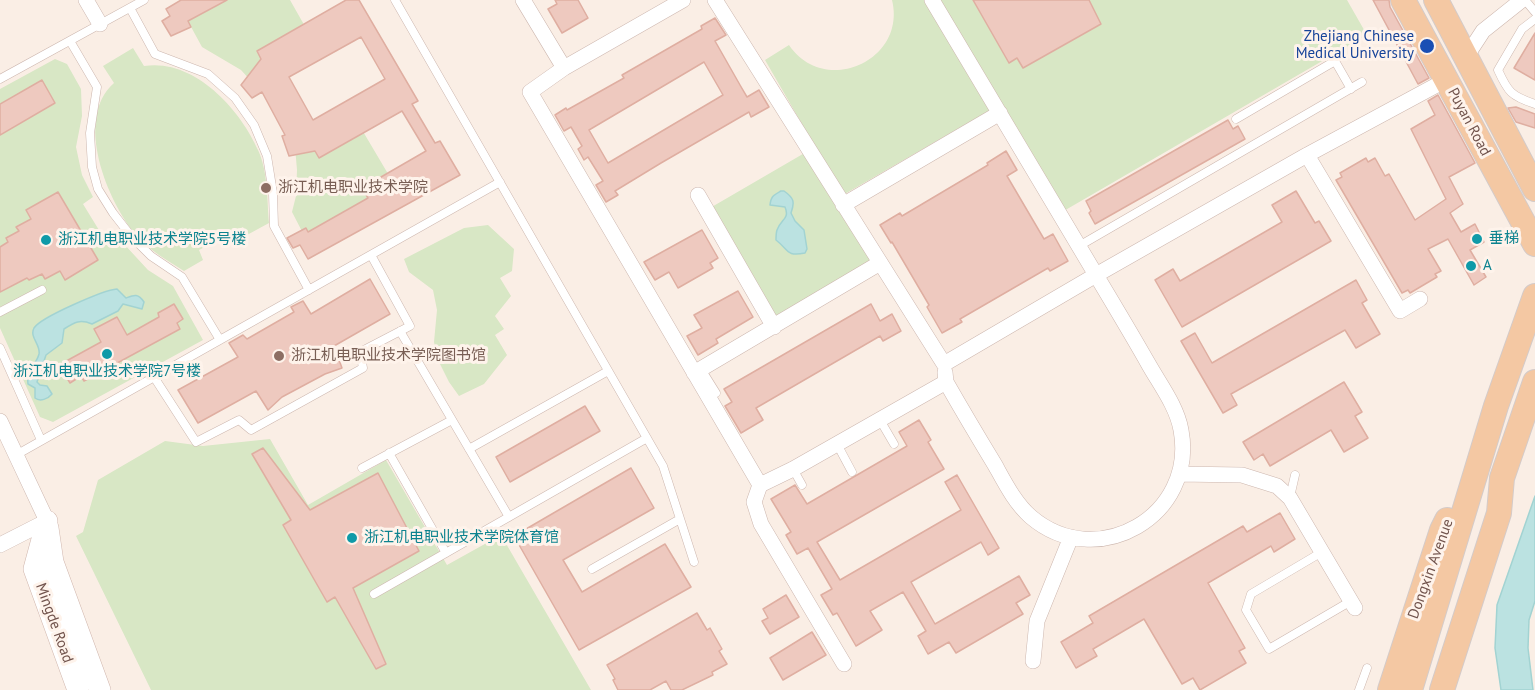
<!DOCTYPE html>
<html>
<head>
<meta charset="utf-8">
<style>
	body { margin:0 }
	canvas { display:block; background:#faeee5 }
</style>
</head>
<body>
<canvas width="1535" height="690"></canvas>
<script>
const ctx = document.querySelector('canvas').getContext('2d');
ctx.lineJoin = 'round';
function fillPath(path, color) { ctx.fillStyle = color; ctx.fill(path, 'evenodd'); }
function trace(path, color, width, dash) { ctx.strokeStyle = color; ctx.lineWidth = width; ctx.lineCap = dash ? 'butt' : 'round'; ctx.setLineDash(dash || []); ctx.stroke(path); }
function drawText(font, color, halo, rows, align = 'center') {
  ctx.font = font + ' "PT Sans","Noto Sans SC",sans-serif'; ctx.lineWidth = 6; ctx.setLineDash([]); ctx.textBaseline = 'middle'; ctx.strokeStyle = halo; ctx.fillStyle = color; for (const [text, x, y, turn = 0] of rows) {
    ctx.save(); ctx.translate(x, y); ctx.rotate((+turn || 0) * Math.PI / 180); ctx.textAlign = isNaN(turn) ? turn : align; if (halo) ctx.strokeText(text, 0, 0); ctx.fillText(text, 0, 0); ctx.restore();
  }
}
const green = new Path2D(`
	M214 0H290L315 44 252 82 241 70 202 47 184 14Z
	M892 0H929L992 109 843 195 765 60 789 45C824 97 907 61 892 0Z
	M939 0H1347L1367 35 1062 212Z
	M133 48 144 66C194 58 240 109 258 150 268 171 267 200 269 223L247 235 243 227 199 250 203 260 184 271C167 260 150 251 136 235 108 202 73 119 114 83L103 66Z
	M55 59 67 64 81 89 82 116 76 147 82 175 93 197 83 204 102 235 112 231 148 270 173 286 203 340 53 422 40 417 0 328V89Z
	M355 118 397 189 307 241 292 212 296 196 297 170 295 147Z
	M808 151 873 263 775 319 710 208Z
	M488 225 514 249 512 271 500 278 511 296 495 316 504 329 495 335 507 355 484 384 459 396 449 382 438 360 434 342 437 310 433 290 409 272 404 259 464 228Z
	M270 439 308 505 386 460 447 565 501 535 591 690H151L76 536 83 532 98 480 165 441 203 446Z`);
const water = new Path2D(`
	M781 191H784C794 198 795 202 791 213L795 221 804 230 807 249 805 253C786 257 789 250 776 240 776 237 776 233 777 230 781 219 790 219 785 207L770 205C771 196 774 195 781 191Z
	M117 289 126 298C134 295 138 293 144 302L142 309 123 304 118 311 92 324C80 319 75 322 64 329L62 343 46 355 37 382 40 385 47 386 52 394C48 399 40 402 35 398V388L28 384C26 368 36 366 39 354 41 345 29 337 34 328 41 317 104 290 117 289Z
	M1535 496V601L1529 620 1528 648 1533 690H1501L1495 648 1497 605Z`);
const building = new Path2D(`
	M181 0H227L188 21 191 27 171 36 162 21 170 16 166 9Z
	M346 0H359L418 101 412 104 435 143 440 141 460 175 308 259 300 245 293 248 287 238 306 228 308 232 368 198 362 188 426 151 402 111 319 158 315 151 289 156 282 136 285 135 262 92 252 98 241 85 261 59 257 51ZM361 37 385 79 313 120 289 77Z
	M555 0H578L588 18 562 33 548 9 557 4Z
	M973 0H1089L1101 24 1023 68 1017 58 1009 63Z
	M1373 0H1389L1390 7 1429 78 1418 84Z
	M715 18 726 35 715 41 740 85 747 97 759 90 769 107 751 117 749 112 661 163 615 191 618 195 606 202 596 185 603 181 588 157 584 160 578 149 582 146 571 127 564 131 555 115 566 108 567 110 624 78 622 75 702 29 701 26ZM704 62 723 95 608 163 589 130Z
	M1535 33V80L1514 68Z
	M42 80 55 103 0 135V104Z
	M1438 95 1475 163 1449 177 1463 204 1450 213 1461 232 1475 224 1484 242 1470 250 1486 277 1474 285 1448 239 1428 249 1441 271 1435 274 1437 277 1410 293 1408 290 1402 293 1336 180 1342 177 1340 173 1366 158 1368 162 1375 158 1385 176 1389 174 1415 220 1446 199 1411 129 1435 115 1428 101Z
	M1516 107 1535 114V128L1516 122 1508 108Z
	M1228 120 1233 129 1238 126 1245 139 1095 224 1089 213 1091 211 1086 201Z
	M1006 151 1017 170 1007 176 1044 239 1053 234 1068 261 1050 271 1048 268 960 319 962 322 942 333 927 307 929 305 892 242 891 243 880 225 900 213 902 216 988 165 987 163Z
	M1296 191 1315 223 1319 221 1331 241 1182 327 1155 280 1173 269 1180 281 1282 222 1272 205Z
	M58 192 98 260 65 280 60 271 45 279 42 274 29 280 27 278 0 292V247L8 242 6 238 19 231 16 227 31 219 26 210Z
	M702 230 718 258 710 263 713 268 678 288 669 272 655 280 644 262Z
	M370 279 390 314 334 346 342 368 325 374 282 397 268 410 256 391 198 423 178 390 238 357 229 343 243 335 247 339 294 312 291 307 303 301 311 314Z
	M1356 280 1367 300 1362 303 1380 334 1356 348 1345 330 1231 394 1237 405 1223 413 1181 341 1195 333 1212 363Z
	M738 291 753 317 716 339 718 343 698 355 687 336 702 328 694 315Z
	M174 304 183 319 177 323 180 329 84 381 81 376 70 383 59 365 101 342 94 329 117 317 127 335 159 317 158 313Z
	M871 304 880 321 892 314 901 331 883 341 880 336 756 408 763 420 741 433 725 406 732 402 724 389Z
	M1344 382 1362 412 1355 416 1368 438 1344 452 1331 430 1270 466 1263 454 1254 460 1243 442Z
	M585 406 600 431 510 482 496 457Z
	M919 420 931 440 928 442 944 469 817 542 840 580 961 510 945 482 957 475 999 548 988 555 981 542 911 582 935 624 1019 576 1030 595 1016 603 1023 614 956 653 949 642 928 654 918 636 926 631 903 592 870 611 882 630 856 646 837 613 833 615 821 595 832 589 808 548 797 554 786 535 791 532 771 499 795 485 807 504 907 446 899 432Z
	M263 448 310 510 378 473 419 551 353 588 386 664 376 669 335 597 327 602 283 525 291 520 252 454Z
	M631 468 654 508 563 560 582 592 665 544 691 587 579 650 514 536Z
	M1280 513 1295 539 1274 552 1271 546 1208 583 1245 648 1239 651 1246 663 1200 690 1193 678 1182 684 1144 619 1093 649 1097 656 1076 668 1061 642 1093 623 1089 616 1243 526 1247 532Z
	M786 595 799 617 770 634 762 621 768 618 763 609Z
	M697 613 707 630 710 628 722 649 719 651 727 664 712 672 713 675 682 690H671L666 681 650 690H618L613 680 615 679 607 665Z
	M812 632 826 655 783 680 770 658Z`);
const lane = new Path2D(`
	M395 0 663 466 694 562
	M1525 0 1535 12
	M130 8 155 54 208 74 235 98 254 125 267 156 273 193 274 226 309 290
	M1535 19 1522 29 1498 70C1508 92 1511 96 1535 104
	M70 41 97 87 90 133 92 167 98 189 113 213 131 236 151 256 182 277 220 340
	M0 79 144 0
	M1236 119 1335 61 1351 89
	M1079 246 1362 82
	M0 312 42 290
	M400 331 509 517
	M0 348 41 440
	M701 369 716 393
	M154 377 196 442 239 420 251 430 363 368 360 352 410 326 371 255
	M880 420 894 444
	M837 444 852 472
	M469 449 608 371
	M389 453 446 553
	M16 455 500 182
	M362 468 452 420
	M793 469 802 485
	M1290 497 1295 475
	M1322 552 1251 594 1246 610 1269 649 1351 601
	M592 569 680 519
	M374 594 647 438
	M1359 690 1367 668`);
const street = new Path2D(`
	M86 0 100 24
	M523 0 564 68 683 0
	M715 0 944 364 1096 275 932 0
	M1466 57 1483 31 1522 0
	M564 68 530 92 760 485 793 469 946 382 945 372
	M1307 155 1400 311 1420 299
	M698 195 774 327
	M843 205 1000 113
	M694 373 880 263
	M946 382C962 410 978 437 995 465 1005 483 1015 503 1031 517 1097 573 1197 516 1181 430 1177 407 1161 386 1149 365 1132 335 1114 305 1096 275L1307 155 1446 80
	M0 421 47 521 0 545
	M1179 474 1242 475 1277 486 1290 498 1355 608
	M760 485 754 502 761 524 844 664
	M1033 661 1037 621 1071 537`);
const secondary = new Path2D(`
	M47 521 34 569 78 690
	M48 528 53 562 100 690`);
const primary = new Path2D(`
	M1403 0 1535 244
	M1436 0 1535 189
	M1390 690 1442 530 1447 520
	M1410 690 1496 406 1535 296
	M1442 690 1499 513 1502 478 1535 382`);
const markers = [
	[1427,46,8,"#1a4fb4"],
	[266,188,6,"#8d6e63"],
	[1477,239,6,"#0f9aa8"],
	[46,240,6,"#0f9aa8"],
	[1471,266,6,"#0f9aa8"],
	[107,354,6,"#0f9aa8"],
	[279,356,6,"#8d6e63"],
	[352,538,6,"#0f9aa8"]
];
const transitNames = [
	["Zhejiang Chinese",1414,37],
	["Medical University",1414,54]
];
const streetNames = [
	["Puyan Road",1469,122,62],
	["Dongxin Avenue",1431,569,-70],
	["Mingde Road",54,623,70]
];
const educationNames = [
	["浙江机电职业技术学院",278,188],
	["浙江机电职业技术学院图书馆",291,356]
];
const cultureNames = [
	["垂梯",1489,239],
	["浙江机电职业技术学院5号楼",58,240],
	["A",1483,266],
	["浙江机电职业技术学院7号楼",107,372,"center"],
	["浙江机电职业技术学院体育馆",364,538]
];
fillPath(green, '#d8e7c5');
fillPath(water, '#bbe2e1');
trace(water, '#a2d3d2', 1.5);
fillPath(building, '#eec9bf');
trace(building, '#dfaea1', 1.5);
trace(lane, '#cdb7af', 9);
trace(street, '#cdb7af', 16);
trace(secondary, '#d0b6ad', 22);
trace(primary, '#d4cbc9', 26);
trace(lane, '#fff', 8);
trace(street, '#fff', 15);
trace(secondary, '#fff', 21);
trace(primary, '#f4c8a3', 24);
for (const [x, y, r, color] of markers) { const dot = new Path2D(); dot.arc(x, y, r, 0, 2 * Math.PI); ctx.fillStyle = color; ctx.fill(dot); trace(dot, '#fef3eb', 2); }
drawText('15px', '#164399', '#fef3eb', transitNames, 'right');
drawText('15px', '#71534c', '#fef3eb', streetNames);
drawText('15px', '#785e54', '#fef3eb', educationNames, 'left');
drawText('15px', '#0d838f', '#fef3eb', cultureNames, 'left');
</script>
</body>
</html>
